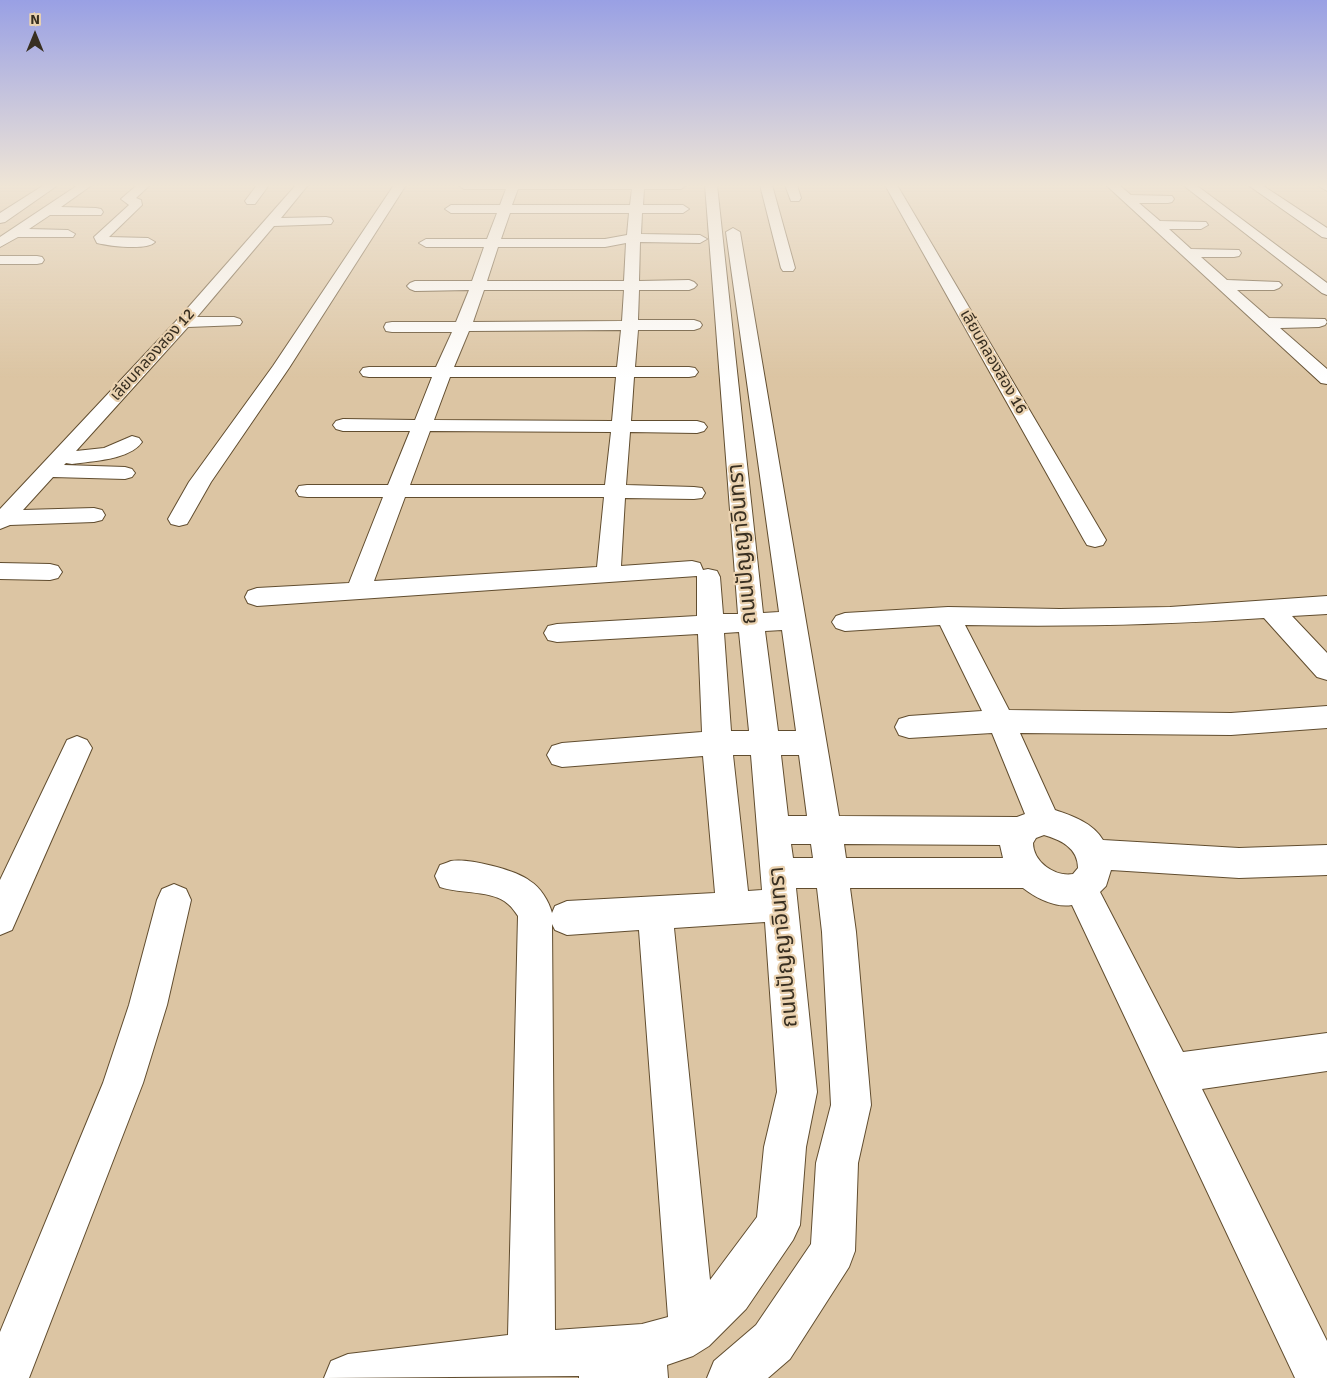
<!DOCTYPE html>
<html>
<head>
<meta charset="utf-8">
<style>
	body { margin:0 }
	#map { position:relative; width:1327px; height:1378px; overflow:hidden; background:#dcc5a3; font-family:Signika,sans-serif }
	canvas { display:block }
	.north { position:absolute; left:10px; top:10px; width:50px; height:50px; -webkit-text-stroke:4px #ead2b0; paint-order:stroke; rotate:0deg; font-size:14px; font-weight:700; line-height:20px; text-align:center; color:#382f21 }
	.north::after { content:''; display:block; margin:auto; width:18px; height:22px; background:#382f21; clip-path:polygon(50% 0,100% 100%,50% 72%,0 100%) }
</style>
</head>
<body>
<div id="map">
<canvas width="1327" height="1378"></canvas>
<div class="north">N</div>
</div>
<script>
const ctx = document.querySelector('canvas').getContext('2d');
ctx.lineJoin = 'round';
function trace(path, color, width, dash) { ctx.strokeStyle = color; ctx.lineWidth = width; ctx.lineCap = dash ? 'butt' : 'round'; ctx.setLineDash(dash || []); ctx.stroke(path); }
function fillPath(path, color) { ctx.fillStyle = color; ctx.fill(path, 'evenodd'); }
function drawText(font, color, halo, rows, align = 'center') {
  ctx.font = font + ' Signika,"Noto Sans Thai",sans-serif'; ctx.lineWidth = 4.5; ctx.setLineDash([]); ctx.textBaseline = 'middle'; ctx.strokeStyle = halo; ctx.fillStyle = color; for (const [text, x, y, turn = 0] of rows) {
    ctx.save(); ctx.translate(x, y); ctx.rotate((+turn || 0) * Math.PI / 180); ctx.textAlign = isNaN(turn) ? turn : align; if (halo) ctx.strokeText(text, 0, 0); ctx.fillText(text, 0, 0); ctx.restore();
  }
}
const minor = new Path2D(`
	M44 185H58L5 222 0 223V213Z
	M78 185H92L61 207 96 208 101 209 103 212 101 215H50L29 229 68 230 75 234 73 237H18L0 247V237Z
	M137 185H150L136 198 141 200 142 205 109 237 148 238 155 242C147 251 109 246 97 243L94 237 129 205 121 199Z
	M257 185H269L255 204H247L245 201Z
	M296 185H308L281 218 326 217 331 218 333 221 331 224 274 226 197 317H234L240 319 242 322 240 325 188 327 76 451 104 448 132 436 139 438 142 442C130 460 92 461 72 464L66 463 64 465 125 467 132 469 135 473 132 477 125 479 53 477 23 510 94 508 102 510 105 515 102 520 94 522 10 525 0 529V509L178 319Z
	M394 185H406L289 368 211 482 190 519 187 524 179 526 171 524 168 519 189 482 273 366Z
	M458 185H687L681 189H644L643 205H683L689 209 683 213H642L641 234 700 235 707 239 700 243 640 242 639 281 689 280 694 282 697 285 694 288 689 290H639L638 320H694L700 322 702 325 700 328 694 330H638L635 367H689L695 368 698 372 695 376 689 377H634L631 421H697L704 423 707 427 704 431 697 433 630 432 626 485 694 487 702 488 705 493 702 498 694 499 625 498 621 566 692 561 700 563 703 570 708 569 717 571 720 577 723 614H738L705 185H717L763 613 779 612 726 232 733 228 740 232 839 816 1017 817 1025 814 992 733 909 738 899 735 895 727 899 719 909 716 982 711 940 625 845 631 836 628 832 622 836 616 845 613 948 607 1060 609 1170 607 1327 596V614L1292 616 1327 653V680L1317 677 1264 618C1164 625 1066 627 965 625L1009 710 1231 713 1327 706V728L1231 735 1020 733 1055 810C1073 816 1093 823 1103 840L1239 848 1327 845V875L1239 878 1111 870 1106 886 1100 892 1183 1052 1327 1033V1071L1202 1089 1327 1341V1378H1295L1072 905C1055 908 1036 898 1023 888H850L856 932 871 1105 858 1163 855 1251 849 1267 790 1359 768 1378H707L714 1361 756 1325 811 1244 816 1163 831 1105 822 932 817 888H796L817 1092 806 1147 800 1225 793 1240 746 1309 709 1346 693 1356 667 1365 668 1378H579V1376L324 1378 331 1361 348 1354 508 1335 518 916C515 912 512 907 508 904 493 890 460 894 440 887L435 876 440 865C444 864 448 862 451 861 469 858 516 870 530 881 540 887 549 901 552 913L555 906 567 901 715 893 703 756 562 767 552 764 547 755 552 746 562 743 702 732 698 634 557 642 548 640 544 633 548 626 557 624 697 616V576L257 606 248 603 245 597 248 591 257 588 349 583 383 497H307L299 496 296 491 299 486 307 485H388L410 431H343L336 429 333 425 336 421 343 419 415 420 432 377H369L363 376 360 372 363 368 369 367H436L452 332H392L386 331 384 327 386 323 392 322H456L469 290 415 291 410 289 407 286 410 283 415 281H472L484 247H426L419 243 426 239H487L497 213H451L445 209 451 205H500L506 189H464ZM518 189H632L630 205H512ZM510 213H629L627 235 605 239H501ZM626 243 624 281H487L498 247H605ZM484 290H624L622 321 473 322ZM621 330 617 367H454L469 331ZM450 377H616L612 421 434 420ZM430 431 611 432 605 485H410ZM405 497H604L597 567 374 581ZM782 630 796 731H778L765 631ZM739 632 749 731H731L724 633ZM733 755H751L762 890 748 891ZM781 755H799L807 816H788ZM1044 835C1061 840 1078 848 1078 868L1073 874C1055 877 1033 862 1033 843L1036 838ZM791 844H811L813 858H793ZM844 844 1000 845 1003 858H846ZM765 922 777 1092 764 1147 757 1217 710 1280 674 928ZM552 924 555 930 567 935 639 930 668 1317 642 1324 555 1330Z
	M760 185H772L795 268 793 271H783L781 268Z
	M785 185H797L801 198 799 201H791Z
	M885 185H897L1106 540 1103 545 1095 547 1087 545 1084 540Z
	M1106 185H1119L1131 195 1172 196 1174 199 1172 202 1168 203H1139L1160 221 1206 222 1208 225 1201 229H1169L1191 249 1239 250 1241 253 1239 256 1234 257H1201L1227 280 1279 282 1282 285 1279 288 1274 290H1237L1269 318 1325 319 1327 322 1325 325 1319 327 1280 328 1327 369V384L1321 383Z
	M1183 185H1196L1327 283V295L1322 293Z
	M1248 185H1262L1327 228V238L1322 237Z
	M1317 185H1327V191Z
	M0 256H37L42 257 44 260 42 263 37 264H0Z
	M0 563 50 564 58 566 62 572 58 578 50 580 0 579Z
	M77 736 87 740 92 748 12 930 0 935V880L67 740Z
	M174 884 186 889 191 900 167 1005 143 1083 29 1378H0V1332L103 1083 129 1005 157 900 162 889Z`);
const farStreetnames = [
	["เลียบคลองสอง 12",153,355,-48],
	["เลียบคลองสอง 16",993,362,60]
];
const nearStreetnames = [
	["ถนนปัญญาอินทรา",743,544,-95],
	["ถนนปัญญาอินทรา",784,947,-95]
];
trace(minor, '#614d2f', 2);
fillPath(minor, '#fff');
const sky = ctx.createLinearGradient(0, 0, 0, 378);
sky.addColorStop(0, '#99a0e4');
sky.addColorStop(0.49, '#efe5d6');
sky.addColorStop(1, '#efe5d600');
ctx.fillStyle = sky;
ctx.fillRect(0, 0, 1327, 378);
drawText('16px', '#382f21', '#ead2b0', farStreetnames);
drawText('22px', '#382f21', '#ead2b0', nearStreetnames);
</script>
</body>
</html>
